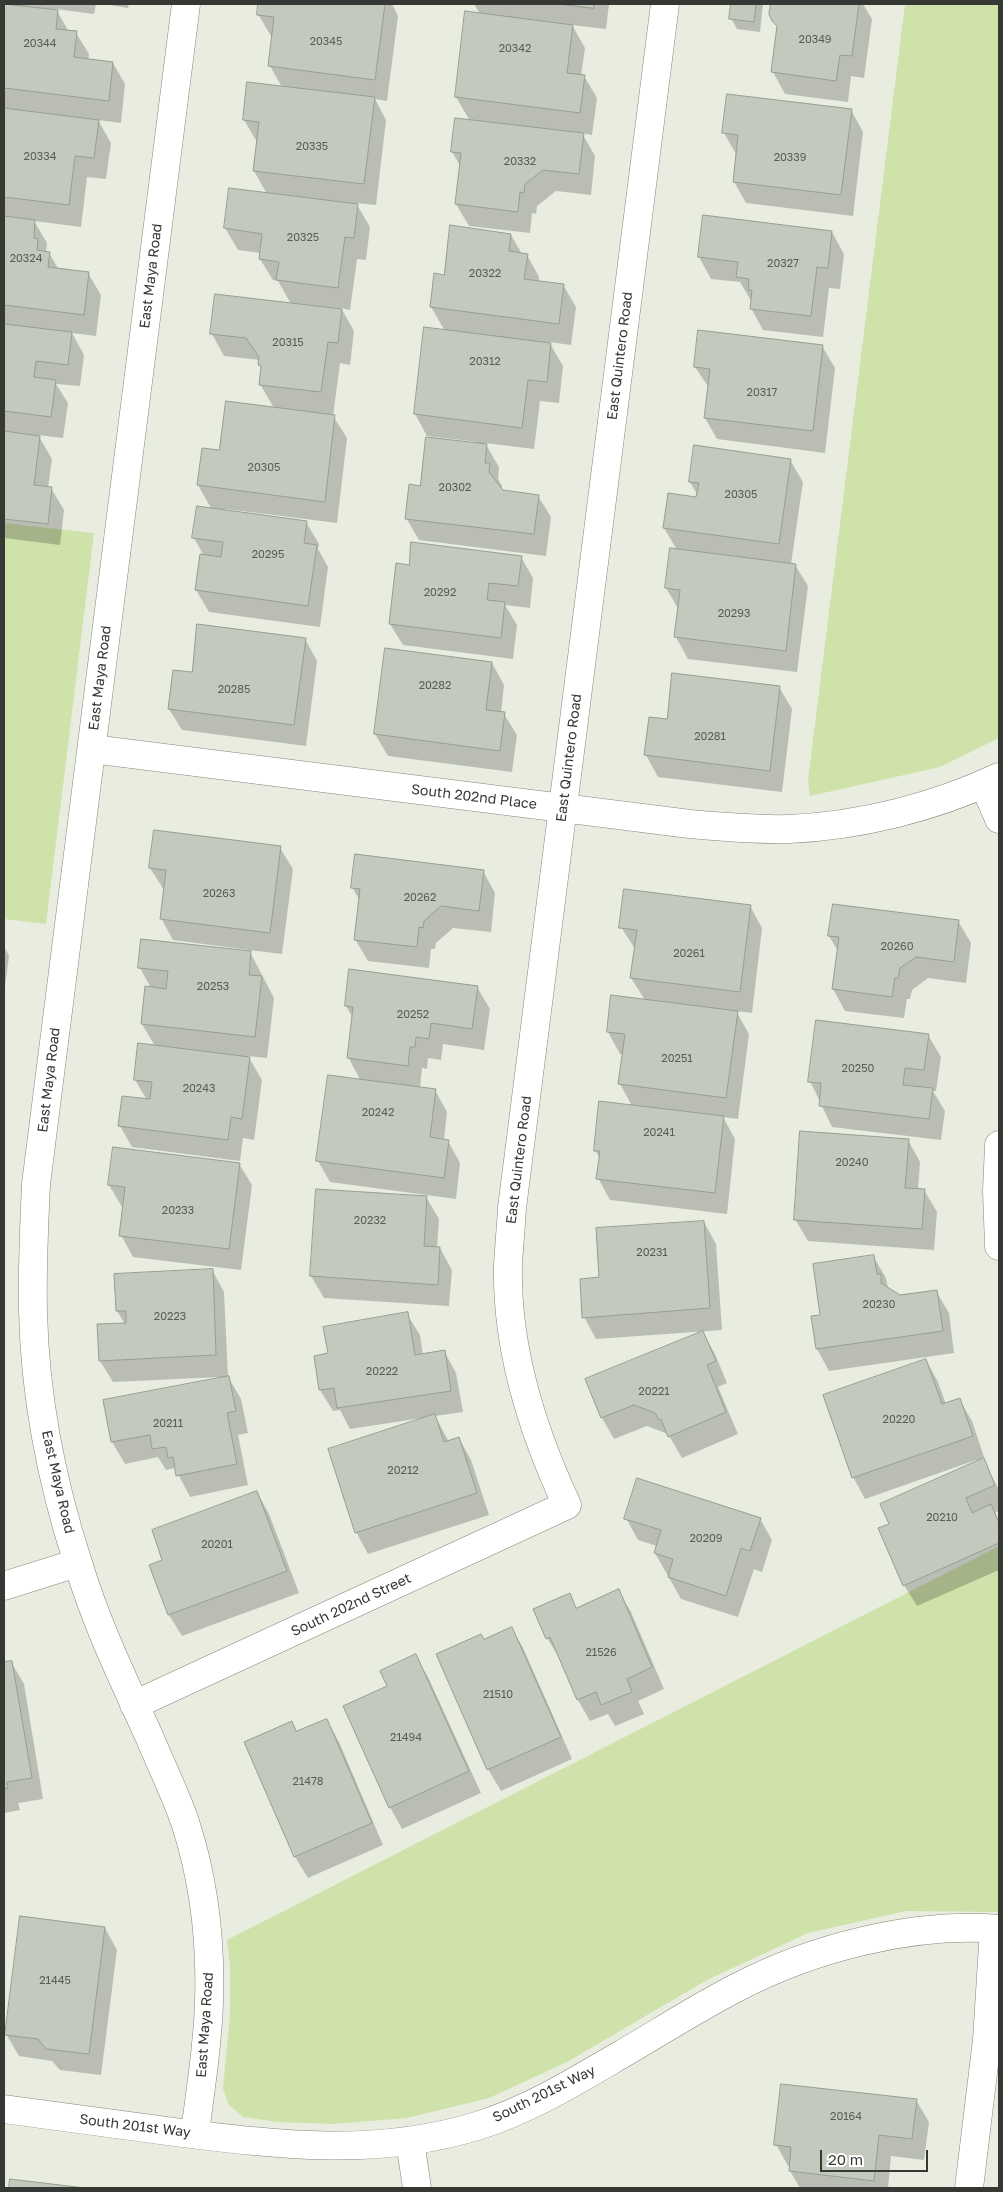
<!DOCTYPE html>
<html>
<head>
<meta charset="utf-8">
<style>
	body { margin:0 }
	#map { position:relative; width:1003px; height:2192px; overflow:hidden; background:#e8ede0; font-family:"Golos Text",sans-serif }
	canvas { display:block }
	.frame { position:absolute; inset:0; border:5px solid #363833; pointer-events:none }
	.scale { position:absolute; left:820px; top:2150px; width:108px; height:22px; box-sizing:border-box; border:2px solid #363833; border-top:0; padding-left:6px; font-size:15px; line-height:18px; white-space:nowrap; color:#363833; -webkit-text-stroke:4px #fff; paint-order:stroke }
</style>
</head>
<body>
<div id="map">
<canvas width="1003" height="2192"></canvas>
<div class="frame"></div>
<div class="scale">20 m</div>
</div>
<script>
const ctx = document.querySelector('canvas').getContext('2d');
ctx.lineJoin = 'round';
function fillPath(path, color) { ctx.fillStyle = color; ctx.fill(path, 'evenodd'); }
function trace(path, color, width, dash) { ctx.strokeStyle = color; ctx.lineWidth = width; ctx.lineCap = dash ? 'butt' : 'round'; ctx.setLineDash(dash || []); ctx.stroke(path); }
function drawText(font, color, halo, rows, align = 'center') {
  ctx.font = font + ' "Golos Text",sans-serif'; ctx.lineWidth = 4; ctx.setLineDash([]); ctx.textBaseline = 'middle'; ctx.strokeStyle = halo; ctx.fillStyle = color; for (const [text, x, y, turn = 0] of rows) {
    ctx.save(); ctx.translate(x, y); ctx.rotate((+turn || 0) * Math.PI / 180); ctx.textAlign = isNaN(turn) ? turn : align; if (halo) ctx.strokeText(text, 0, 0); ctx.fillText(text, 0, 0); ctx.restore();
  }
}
const green = new Path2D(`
	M905 4H999V738L940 767 810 796 808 780Z
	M4 523 94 533 46 924 4 919Z
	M999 1546V1912L906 1911 808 1933 707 1980 567 2062 489 2098 407 2118 334 2124 277 2122 243 2117 229 2105 223 2089 230 2014V1964L227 1940Z`);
const shadow = new Path2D(`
	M10 4H96L94 14 56 9 69 32 76 33 89 54 88 60 113 63 125 84 121 123 98 120 111 143 106 179 87 177 81 227 34 221 47 243 46 252 49 253 59 270 88 273 101 295 96 336 72 333 84 355 80 386 56 384 68 403 63 438 38 435 52 459 48 488H51L64 510 60 545 4 538V5L11 6Z
	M103 4H129L128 8Z
	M259 4H392L398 16 387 101 375 99 386 120 376 205 356 203 370 227 366 260 357 259 350 310 341 308 354 331 350 365 340 363 333 416 347 438 337 523 226 509V511L306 522 319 544 318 549 328 567 320 627 209 612 196 590 204 556 194 538 212 510 198 485 203 449 220 451 274 408 260 384 262 369 259 365 260 360 224 356 212 334 291 304 278 281 273 280 260 259 261 253 238 250 225 228 230 189 267 194 254 171 257 142 244 120 282 87 270 66 273 36H271L258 14Z
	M474 4H609L606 29 572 25 585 48 581 76H584L597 98 592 135 582 133 595 156 591 195 556 191 537 206 536 214 532 213 530 233 469 226 456 204 461 167 452 152 470 121 456 97 467 12 480 14Z
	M732 4H763L760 32 737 29 731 18Z
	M772 4H863L872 19 864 78 851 76 848 102 785 94 773 72 778 29 771 14Z
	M851 110 863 132 853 216 746 203 734 182 736 154 724 133Z
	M704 216 832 232 844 254 840 289 829 288 823 337 763 330 751 308 752 299H750L740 282 711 279 699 257Z
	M511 235 522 254 527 255 539 277V282L563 285 576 307 571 345 549 342 563 366 559 403 540 401 534 449 485 443 499 467 498 479 502 486V491L538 496 551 517 546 556 419 540 406 518 422 487 477 444V442L427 436 415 414 445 331 431 307 445 276Z
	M822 346 835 368 825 453 717 439 705 418 709 388 695 367Z
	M790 460 803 482 791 564 795 565 808 586 797 672 688 659 676 637 679 610 666 588 677 550 664 528 697 499 698 496 690 482Z
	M521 557 533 578 530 608 505 605 517 625 513 659 403 645 390 624 410 566Z
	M305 639 317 661 306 746 182 730 169 709 193 673Z
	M492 663 504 685 501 713 504 714 517 735 512 772 388 756 375 734Z
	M779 687 792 709 782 792 658 777 646 755 668 721Z
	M280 848 293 869 282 954 249 950 274 998 267 1058 248 1056 262 1080 254 1140 243 1138 240 1161 132 1147 120 1126 147 1100 135 1080 155 1046 142 1024 151 988 140 968 248 952 249 950 173 940 161 918 164 890 150 868Z
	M483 871 495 893 491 932 453 928 436 943 435 949H431L429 968 368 961 355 939 360 901 352 887Z
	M750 906 762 928 752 1013 736 1011 749 1034 738 1119 723 1117 735 1139 727 1214 610 1200 598 1178 600 1159 595 1150 632 1106 620 1084 624 1054H620L608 1032 645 1000 631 978 635 949 621 927Z
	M958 921 971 943 966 983 928 978 912 990 910 999H907L904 1018 845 1011 833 989 838 951 829 936Z
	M4 946 9 956 4 994Z
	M477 987 490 1009 484 1050 443 1044 441 1060 428 1058 427 1069 422 1068 420 1088 435 1090 447 1112 444 1140 448 1141 460 1163 456 1199 330 1182 318 1161 361 1081 348 1057 353 1018 346 1006Z
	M928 1035 941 1057 936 1091H933L945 1111 941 1140 832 1127 810 1081Z
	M908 1140 920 1162 918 1190H924L937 1212 934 1250 808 1241 795 1219Z
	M239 1164 252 1185 241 1270 133 1257 121 1235 124 1207H122L109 1185Z
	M426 1197 439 1219 437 1248H440L452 1270 449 1306 324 1298 311 1276Z
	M704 1222 716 1244 722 1330 596 1339 584 1317 601 1279Z
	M873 1256 886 1278 888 1288 899 1296 936 1291 949 1313 954 1353 829 1371 817 1349 822 1316Z
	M212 1270 224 1292 228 1377 241 1399 248 1433 238 1435 248 1485 190 1497 175 1468 166 1470 158 1457 125 1464 112 1442 104 1401 220 1379 219 1377 113 1382 100 1361 125 1324 117 1311Z
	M407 1314 420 1335 423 1355 444 1351 456 1373 463 1412 435 1416 449 1442 459 1438 471 1460 489 1515 368 1554 356 1532 422 1418 350 1429 340 1410 333 1411 320 1390 329 1354Z
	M703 1333 715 1354 727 1383 718 1387 738 1434 682 1458 668 1434 647 1426 614 1439 602 1418 587 1380Z
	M926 1360 938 1382 946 1404 959 1399 972 1421 984 1457 982 1458 999 1490V1511L995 1513 999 1520V1570L917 1606 904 1585 891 1524 977 1462 976 1460 865 1499 853 1477Z
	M257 1492 269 1514 299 1593 182 1636 169 1615 151 1565 164 1560Z
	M626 1518 760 1519 772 1540 762 1572 754 1569 738 1617 681 1599 655 1553 657 1546 638 1540Z
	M618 1591 631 1612 664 1689 638 1701 644 1714 615 1726 608 1714 590 1721 578 1700 561 1660 547 1638 569 1595 577 1609Z
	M512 1628 524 1650 572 1759 501 1791 488 1769 438 1654 484 1641Z
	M415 1656 428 1677 481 1793 402 1829 390 1807 388 1686Z
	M11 1662 24 1684 43 1799 18 1803 20 1810 4 1813V1663Z
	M327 1720 339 1742 383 1845 308 1878 295 1857 246 1742 291 1722 297 1733Z
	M105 1928 117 1950 101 2075 60 2070 52 2061 19 2056 6 2034Z
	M916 2100 929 2122 924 2160 891 2156 888 2188H800L790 2171V2166H788L776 2144Z
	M11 2180 75 2188H10Z`);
const building = new Path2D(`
	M4 4 58 10 56 29 77 31 74 57 113 62 109 101 4 88Z
	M258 4H385L375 80 268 66 274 17 257 15Z
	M559 4H594V8Z
	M731 4H756L754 22 729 19Z
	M771 4H859L852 56 840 55 836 81 771 72 777 26 772 21 769 14Z
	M465 11 573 25 567 73 585 75 580 113 455 97Z
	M247 82 375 97 364 184 253 171 259 122 243 120Z
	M727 94 852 109 841 195 733 182 738 135 722 133Z
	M4 108 99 120 94 158 75 156 69 205 4 197Z
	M455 118 584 133 579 174 543 170 525 184 524 193 520 192 518 212 455 204 461 153 451 152Z
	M229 188 358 204 354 238 345 237 338 288 276 280 279 262 259 259 262 234 224 228Z
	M703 215 832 231 828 268 817 267 811 316 750 309 752 290H748L749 279 736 277 738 262 698 257Z
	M4 216 35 220 34 238 38 239 37 250 50 252 48 267 89 272 84 315 4 305Z
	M450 225 511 234 509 251 528 254 524 279 564 284 559 324 430 307 434 273 444 275Z
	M215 294 342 309 338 343 328 342 321 392 259 385 261 366 258 365 259 357 246 338 210 334Z
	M4 324 72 332 68 365 36 361 34 377 56 380 51 417 4 411Z
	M424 327 551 343 547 382 528 380 522 428 414 414Z
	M698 330 823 345 813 431 704 418 710 369 694 367Z
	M226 401 335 415 325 502 197 485 202 448 219 450Z
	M4 431 40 436 34 485 52 487 48 524 4 519Z
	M426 437 487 444 485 463H490L489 472 503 490 539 495 534 534 405 519 409 484 420 486Z
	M694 445 791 459 779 544 663 528 668 493 696 497 699 483 689 482Z
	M197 506 307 521 304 543 317 545 308 606 195 590 200 554 221 557 223 542 192 538Z
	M411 542 522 556 518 586 489 583 487 600 505 602 501 638 389 624 396 563 409 565Z
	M670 548 796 564 786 651 674 637 680 590 665 588Z
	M197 624 306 638 294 725 168 709 173 670 192 672Z
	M385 648 492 662 486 710 505 712 500 751 374 734Z
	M672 673 780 686 770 771 644 755 649 717 667 719Z
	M154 830 281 846 270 933 160 919 166 870 149 868Z
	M355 854 484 870 479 911 441 906 424 921 423 928 419 927 417 947 354 940 360 889 351 888Z
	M624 889 751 905 740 992 630 978 637 930 619 928Z
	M833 904 959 920 954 962 916 957 900 968 898 978H895L892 997 832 989 839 937 828 936Z
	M141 939 251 951 249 975 262 976 255 1037 141 1024 145 986 166 989 168 971 138 968Z
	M349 969 478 986 472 1029 431 1023 429 1039 416 1037 415 1047H410L408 1066 347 1058 353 1007 345 1006Z
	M611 995 738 1011 726 1098 618 1084 625 1034 607 1032Z
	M816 1020 929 1034 924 1070 905 1068 903 1085 933 1088 929 1119 819 1106 821 1083 808 1082Z
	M138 1043 250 1057 242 1119 231 1117 228 1140 118 1126 122 1096 150 1099 152 1082 134 1080Z
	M328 1075 436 1089 430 1137 449 1140 444 1178 316 1161Z
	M599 1101 724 1116 715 1193 596 1179 600 1151H594Z
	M800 1131 909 1139 905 1188 925 1189 922 1229 794 1220Z
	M113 1147 240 1163 229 1249 119 1236 125 1187 108 1185Z
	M316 1189 427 1196 424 1246 440 1247 438 1285 310 1276Z
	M704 1221 710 1308 582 1318 580 1279 599 1277 596 1228Z
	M874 1255 877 1274H881V1283L900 1295 937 1290 943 1331 816 1349 811 1316 820 1315 813 1264Z
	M213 1269 216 1355 99 1361 97 1324 126 1323V1311H116L114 1274Z
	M408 1312 415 1355 445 1350 451 1391 337 1408 334 1388 319 1390 314 1356 328 1353 323 1327Z
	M703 1331 716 1361 707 1365 726 1412 668 1437 661 1419 659 1420 655 1413 634 1405 601 1418 585 1379Z
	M926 1359 942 1404 960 1398 973 1436 852 1478 823 1395Z
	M229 1376 236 1411 227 1413 237 1464 176 1476 173 1457 168 1458 166 1447 152 1449 150 1435 111 1442 103 1400Z
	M435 1414 444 1442 459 1437 477 1493 355 1533 328 1449Z
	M984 1458 995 1485 966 1498 972 1513 991 1504 999 1523V1543L903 1586 878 1528 889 1524 880 1504Z
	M637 1478 761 1518 750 1551 741 1548 726 1596 668 1577 673 1559 654 1553 661 1530 624 1519Z
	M257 1491 287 1571 168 1615 149 1565 162 1560 152 1530Z
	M619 1589 652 1667 627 1679 632 1692 601 1705 596 1692 577 1700 550 1637 546 1639 533 1609 570 1593 576 1608Z
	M512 1627 561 1737 487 1770 436 1654 481 1634 484 1639Z
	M416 1654 469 1771 389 1808 343 1706 387 1686 380 1671Z
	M12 1661 32 1778 7 1782 8 1788 4 1789V1662Z
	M327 1719 372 1823 294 1857 244 1742 292 1721 296 1731Z
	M20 1916 105 1927 89 2054 46 2049 38 2039 5 2035Z
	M781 2084 917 2099 912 2139 879 2135 874 2181 789 2171 791 2147 774 2145Z
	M10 2179 85 2188H9Z`);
const street = new Path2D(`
	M186 4 36 1184C34 1226 32 1269 33 1312 35 1396 52 1483 78 1563 96 1623 123 1679 149 1736 161 1765 175 1793 185 1822 204 1880 211 1941 209 2002 208 2046 200 2090 195 2134
	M92 749 690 824C723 827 756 830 789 829 860 826 935 807 999 777
	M984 784 999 819
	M999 1145 997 1191 999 1246
	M4 1586 77 1563
	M134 1705 567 1505C532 1430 506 1349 508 1265 509 1246 511 1227 512 1208L665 4
	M4 2109C61 2117 118 2124 175 2132 279 2145 375 2157 477 2126 529 2110 576 2081 622 2054 660 2032 697 2008 736 1988 812 1948 913 1922 999 1929
	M410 2141 417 2188
	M969 2188 987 2040 994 1929`);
const numberNames = [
	["20349",815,40],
	["20345",326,42],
	["20344",40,44],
	["20342",515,49],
	["20335",312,147],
	["20334",40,157],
	["20339",790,158],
	["20332",520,162],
	["20325",303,238],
	["20324",26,259],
	["20327",783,264],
	["20322",485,274],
	["20315",288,343],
	["20312",485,362],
	["20317",762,393],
	["20305",264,468],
	["20302",455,488],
	["20305",741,495],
	["20295",268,555],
	["20292",440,593],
	["20293",734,614],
	["20282",435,686],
	["20285",234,690],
	["20281",710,737],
	["20263",219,894],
	["20262",420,898],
	["20260",897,947],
	["20261",689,954],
	["20253",213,987],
	["20252",413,1015],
	["20251",677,1059],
	["20250",858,1069],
	["20243",199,1089],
	["20242",378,1113],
	["20241",659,1133],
	["20240",852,1163],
	["20233",178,1211],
	["20232",370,1221],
	["20231",652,1253],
	["20230",879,1305],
	["20223",170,1317],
	["20222",382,1372],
	["20221",654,1392],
	["20220",899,1420],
	["20211",168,1424],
	["20212",403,1471],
	["20210",942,1518],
	["20209",706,1539],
	["20201",217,1545],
	["21526",601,1653],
	["21510",498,1695],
	["21494",406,1738],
	["21478",308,1782],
	["21445",55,1981],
	["20164",846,2117]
];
const streetNames = [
	["East Maya Road",151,276,-83],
	["East Quintero Road",620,356,-83],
	["East Maya Road",100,678,-83],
	["East Quintero Road",569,758,-83],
	["South 202nd Place",474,797,7],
	["East Maya Road",49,1080,-83],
	["East Quintero Road",519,1160,-83],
	["East Maya Road",58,1482,77],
	["South 202nd Street",351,1605,-25],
	["East Maya Road",205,2025,-86],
	["South 201st Way",544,2094,-26],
	["South 201st Way",135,2126,7]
];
fillPath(green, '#cfe2aa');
fillPath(shadow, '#0003');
fillPath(building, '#c4c9bd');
trace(building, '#989c91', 1);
trace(street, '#83877c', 29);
trace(street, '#fff', 28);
drawText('11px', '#5a5c56', null, numberNames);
drawText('14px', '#363833', '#fff', streetNames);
</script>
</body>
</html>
